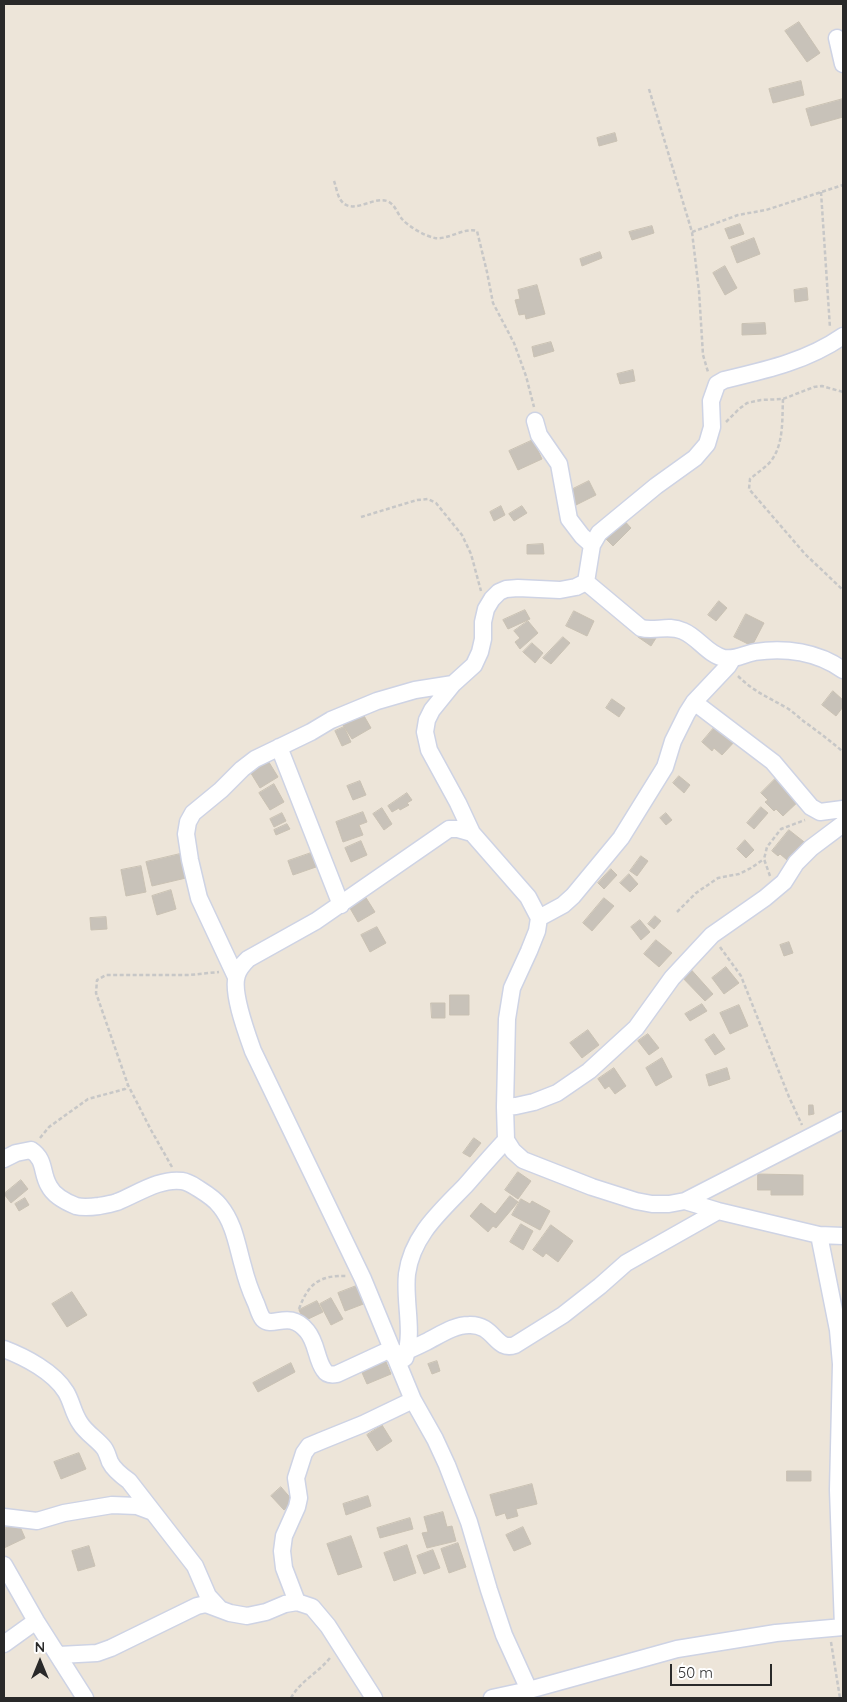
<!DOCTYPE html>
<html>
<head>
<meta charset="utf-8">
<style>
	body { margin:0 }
	#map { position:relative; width:847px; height:1702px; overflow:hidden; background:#ede5d9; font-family:Quicksand,sans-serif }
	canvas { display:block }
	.frame { position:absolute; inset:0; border:5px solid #292929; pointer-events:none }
	.north { position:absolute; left:15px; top:1637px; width:50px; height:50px; -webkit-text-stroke:4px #fff; paint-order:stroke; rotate:0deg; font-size:14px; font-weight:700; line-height:20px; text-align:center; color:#292929 }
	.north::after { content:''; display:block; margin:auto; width:18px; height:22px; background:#292929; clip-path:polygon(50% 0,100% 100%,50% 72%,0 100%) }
	.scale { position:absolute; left:670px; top:1664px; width:102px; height:22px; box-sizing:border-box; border:2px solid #292929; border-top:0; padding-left:6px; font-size:15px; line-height:18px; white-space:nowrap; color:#292929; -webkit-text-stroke:4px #fff; paint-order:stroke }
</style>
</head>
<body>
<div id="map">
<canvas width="847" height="1702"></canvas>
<div class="frame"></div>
<div class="north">N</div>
<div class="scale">50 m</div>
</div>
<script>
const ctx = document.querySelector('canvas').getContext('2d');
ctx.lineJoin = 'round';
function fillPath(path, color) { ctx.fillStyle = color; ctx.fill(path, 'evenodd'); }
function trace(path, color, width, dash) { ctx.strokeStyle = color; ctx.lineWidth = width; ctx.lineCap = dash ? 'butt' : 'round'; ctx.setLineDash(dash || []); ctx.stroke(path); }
const building = new Path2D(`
	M799 22 820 53 807 62 785 31Z
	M801 81 804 95 773 103 769 89Z
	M843 99V117L811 126 806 109Z
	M615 133 617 141 599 146 597 138Z
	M740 224 744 234 729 239 725 229Z
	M652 226 654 233 632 240 629 232Z
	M754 238 760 254 737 263 731 247Z
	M600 252 602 258 582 266 580 259Z
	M725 266 737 288 725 295 713 273Z
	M537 285 545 314 526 319 525 314 519 315 515 300 520 299 518 290Z
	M807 288 808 300 795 302 794 290Z
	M765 323 766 334 742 335V324Z
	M551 342 554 351 534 357 532 347Z
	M633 370 635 381 620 384 617 374Z
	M533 440 542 459 518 470 509 451Z
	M589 481 596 495 576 505 569 491Z
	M501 506 505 515 494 521 490 512Z
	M522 506 527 513 514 521 509 514Z
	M620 516 631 528 613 546 601 534Z
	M543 544 544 554H527V545Z
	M719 601 727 608 716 621 708 615Z
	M525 610 530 619 508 629 503 620Z
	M574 611 594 621 587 636 566 626Z
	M746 614 764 623 752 646 734 637Z
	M528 621 538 633 520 649 515 642 520 638 514 631Z
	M643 629 656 638 651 646 638 637Z
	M563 637 570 643 551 664 543 658Z
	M532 643 543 653 535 663 523 652Z
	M833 691 843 700V707L836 716 822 705Z
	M612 699 625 708 619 717 606 708Z
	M363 714 371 728 352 739 343 725Z
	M718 723 737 739 722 755 714 748 712 751 702 742Z
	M344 727 351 742 342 746 335 731Z
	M267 759 278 777 260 788 249 770Z
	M779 775 802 798 783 816 776 809 774 811 765 802 768 800 761 793Z
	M679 776 690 785 684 793 673 783Z
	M360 781 366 795 353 800 347 786Z
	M274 784 284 802 270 810 259 793Z
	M407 793 412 800 407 803 409 805 400 810 399 808 392 812 388 806Z
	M761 807 768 813 754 829 747 823Z
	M382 808 392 824 384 830 373 814Z
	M363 812 367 822 359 825 363 835 343 842 336 822Z
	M282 813 286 821 274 827 270 819Z
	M666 813 672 820 666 825 660 818Z
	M287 824 290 829 276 835 274 830Z
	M789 830 808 845 793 865 780 854 778 856 772 851Z
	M745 840 754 850 746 858 737 849Z
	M361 841 367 855 351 862 345 848Z
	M311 853 316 867 293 875 288 861Z
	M180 854 186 878 152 886 146 862Z
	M641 856 648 861 637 876 630 871Z
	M141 866 146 892 126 896 121 870Z
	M611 869 617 875 604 889 598 883Z
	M629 874 638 884 630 892 620 883Z
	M171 890 176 909 157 915 152 896Z
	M363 893 375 912 358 922 347 903Z
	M604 898 614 906 592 931 583 923Z
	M655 916 661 921 654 929 648 924Z
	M106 917 107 929 91 930 90 918Z
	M640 920 650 932 641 940 631 927Z
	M377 927 386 943 370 952 361 935Z
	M656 940 672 953 659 967 644 954Z
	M789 942 793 953 784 956 780 945Z
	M687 965 713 994 705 1001 678 973Z
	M726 967 739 983 724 994 712 978Z
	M450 995H469V1015H450Z
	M431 1003H445V1018H432Z
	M702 1004 707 1011 690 1021 685 1014Z
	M739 1005 748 1026 730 1034 720 1013Z
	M588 1030 599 1045 582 1058 570 1043Z
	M648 1034 659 1048 649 1055 638 1041Z
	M714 1034 725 1049 715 1055 705 1040Z
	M662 1058 672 1077 656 1086 646 1068Z
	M614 1068 626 1086 615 1094 609 1086 605 1089 598 1079Z
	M727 1068 730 1079 709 1086 706 1075Z
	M809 1105H813L814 1114 809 1115Z
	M474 1138 481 1143 470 1157 463 1153Z
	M518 1172 531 1181 518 1199 505 1190Z
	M758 1174 803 1175V1195H771V1190H758Z
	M21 1180 28 1189 11 1203 4 1194Z
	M510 1196 518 1202 496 1228 493 1226 488 1232 470 1216 481 1203 495 1214Z
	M25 1198 29 1205 19 1211 15 1204Z
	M521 1199 530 1204 532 1201 550 1211 540 1230 512 1215Z
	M521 1224 533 1231 523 1250 510 1242Z
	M551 1225 573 1241 558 1262 546 1253 543 1257 533 1250Z
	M359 1285 366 1303 345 1311 338 1293Z
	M72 1292 87 1315 67 1327 52 1304Z
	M331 1298 343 1319 331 1325 320 1304Z
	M317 1301 323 1312 304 1321 299 1310Z
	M384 1357 391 1374 367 1384 360 1368Z
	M437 1361 440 1371 432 1374 428 1364Z
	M291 1363 295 1372 258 1392 253 1383Z
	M382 1425 392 1441 377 1451 367 1435Z
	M79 1453 86 1469 61 1479 54 1462Z
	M787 1471H811V1481H787Z
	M532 1484 537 1504 516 1509 518 1516 507 1519 505 1513 496 1516 490 1495Z
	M281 1487 294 1502 284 1510 271 1496Z
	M368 1496 371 1506 346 1515 343 1504Z
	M443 1512 447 1527 452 1526 456 1541 427 1548 422 1533 428 1532 424 1517Z
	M410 1518 413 1529 380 1538 377 1528Z
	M18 1522 25 1538 4 1548V1529Z
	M523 1527 531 1544 514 1551 506 1535Z
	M351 1536 362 1567 338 1575 327 1544Z
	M458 1543 466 1567 449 1573 441 1549Z
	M407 1545 416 1573 394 1581 384 1553Z
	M89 1546 95 1566 78 1571 72 1551Z
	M433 1550 440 1568 424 1574 417 1556Z`);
const path = new Path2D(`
	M649 89 692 232 699 291 703 355 708 372
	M334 181C336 186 337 194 340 199 351 217 372 196 387 201 395 204 397 213 402 219 409 227 425 236 435 238 449 240 464 227 477 231L487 272 493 303 514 343 526 376 534 407
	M821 192 830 328
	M692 232 738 215 766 210 843 185
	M783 399C782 419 784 444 771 461 765 468 757 473 750 479L749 489 805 554 843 590
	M726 422 739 409 747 403 761 400 783 399 814 387 822 386 843 392
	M361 517 417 500 428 499 436 503 462 535 471 554 481 591
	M738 676C754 692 768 697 787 708 795 713 801 720 809 725 821 734 832 742 843 752
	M770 876 764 859 767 847 781 829 805 820
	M677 912 696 893 718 878 739 874 751 868 764 859
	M720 947 741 976 789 1097 802 1125
	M40 1138 49 1127 88 1099 125 1089 128 1085
	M172 1167 151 1130 128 1085 96 993 97 980 106 975H189L219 972
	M299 1309C308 1284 319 1275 347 1276
	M831 1642 840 1698
	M291 1698C300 1681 318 1673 330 1658`);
const street = new Path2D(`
	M837 38 843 64
	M843 336C807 361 766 370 724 380L717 384 711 401 712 427 707 444 695 458 656 486 599 533 592 545 586 582 576 587 560 590 518 588 506 589 499 592 492 599 486 609 483 622V639L480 652 474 665 453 684 432 710 427 720 425 732 429 750 458 803 472 833 528 897 539 918 537 931 529 951 512 988 507 1019 505 1107 506 1140 513 1151 523 1160 592 1187 636 1201 652 1204H669L685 1201 843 1120
	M535 421 539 435 559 464 569 519 582 536 592 545
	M586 582 641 628C655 632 668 624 683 631 698 637 708 655 724 658 736 660 744 654 755 652 785 647 818 652 843 670
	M694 702 773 762 811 807 820 812 843 809
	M279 747 341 905
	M472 833 458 829H449L316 921 248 959C243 964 239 968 237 975 231 992 247 1034 253 1051L363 1279 413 1400 435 1439 447 1465 469 1522 489 1590 504 1635 529 1690
	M539 918 563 905 573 896 621 838 665 767 673 741 687 713 694 702 728 666 733 658
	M236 977 199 898 190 860 186 834 188 822 193 813 221 790 242 769 255 759 311 732 331 720 377 701 415 690 453 684
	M505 1107 516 1106 534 1102 557 1093 589 1071 636 1028 672 978 712 935 765 898 784 882 796 863 811 848 843 824
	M4 1159 16 1153 31 1150C46 1160 41 1173 49 1186 54 1196 66 1202 76 1206 83 1208 92 1207 99 1206 105 1205 111 1204 117 1202 137 1194 160 1178 182 1181 189 1182 194 1186 199 1189 207 1194 215 1199 220 1206 234 1223 237 1245 243 1266 246 1278 250 1290 255 1301 258 1307 259 1314 263 1319 273 1329 289 1309 307 1331 317 1343 316 1359 324 1370 327 1375 332 1375 337 1374L391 1349
	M685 1201 718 1211 819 1235 843 1236
	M819 1235 838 1330 841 1364 838 1490 843 1627
	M4 1349C25 1357 54 1372 66 1392 72 1402 73 1413 80 1423 86 1433 97 1439 104 1448 107 1452 108 1457 110 1462 114 1470 122 1476 129 1481L195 1566 208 1596 219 1608
	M394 1356C405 1352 416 1347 426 1342 440 1335 454 1325 469 1325 495 1324 495 1352 515 1345L563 1315 600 1286 626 1263 718 1211
	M405 1358C414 1331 404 1302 407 1274 412 1236 440 1212 465 1186 479 1170 492 1155 506 1140
	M4 1517 37 1521 64 1513 112 1505 137 1506 153 1512
	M4 1565 36 1621 85 1698
	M297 1602 284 1568 282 1551 284 1536 297 1507 299 1498 296 1478 304 1453 309 1446 321 1441 363 1424 413 1400
	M4 1644 36 1621
	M59 1655 97 1653 111 1648 197 1606 206 1604 230 1613 247 1616 266 1612 285 1604 297 1602 312 1607 328 1626 374 1698
	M492 1698 529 1690 677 1649 776 1633 843 1627`);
fillPath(building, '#c8c2b9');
trace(building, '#c9c1b3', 1);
trace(street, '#ced3e4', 19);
trace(path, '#c7c7c7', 2.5, [4, 2.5]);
trace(street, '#fff', 16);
</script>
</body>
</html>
